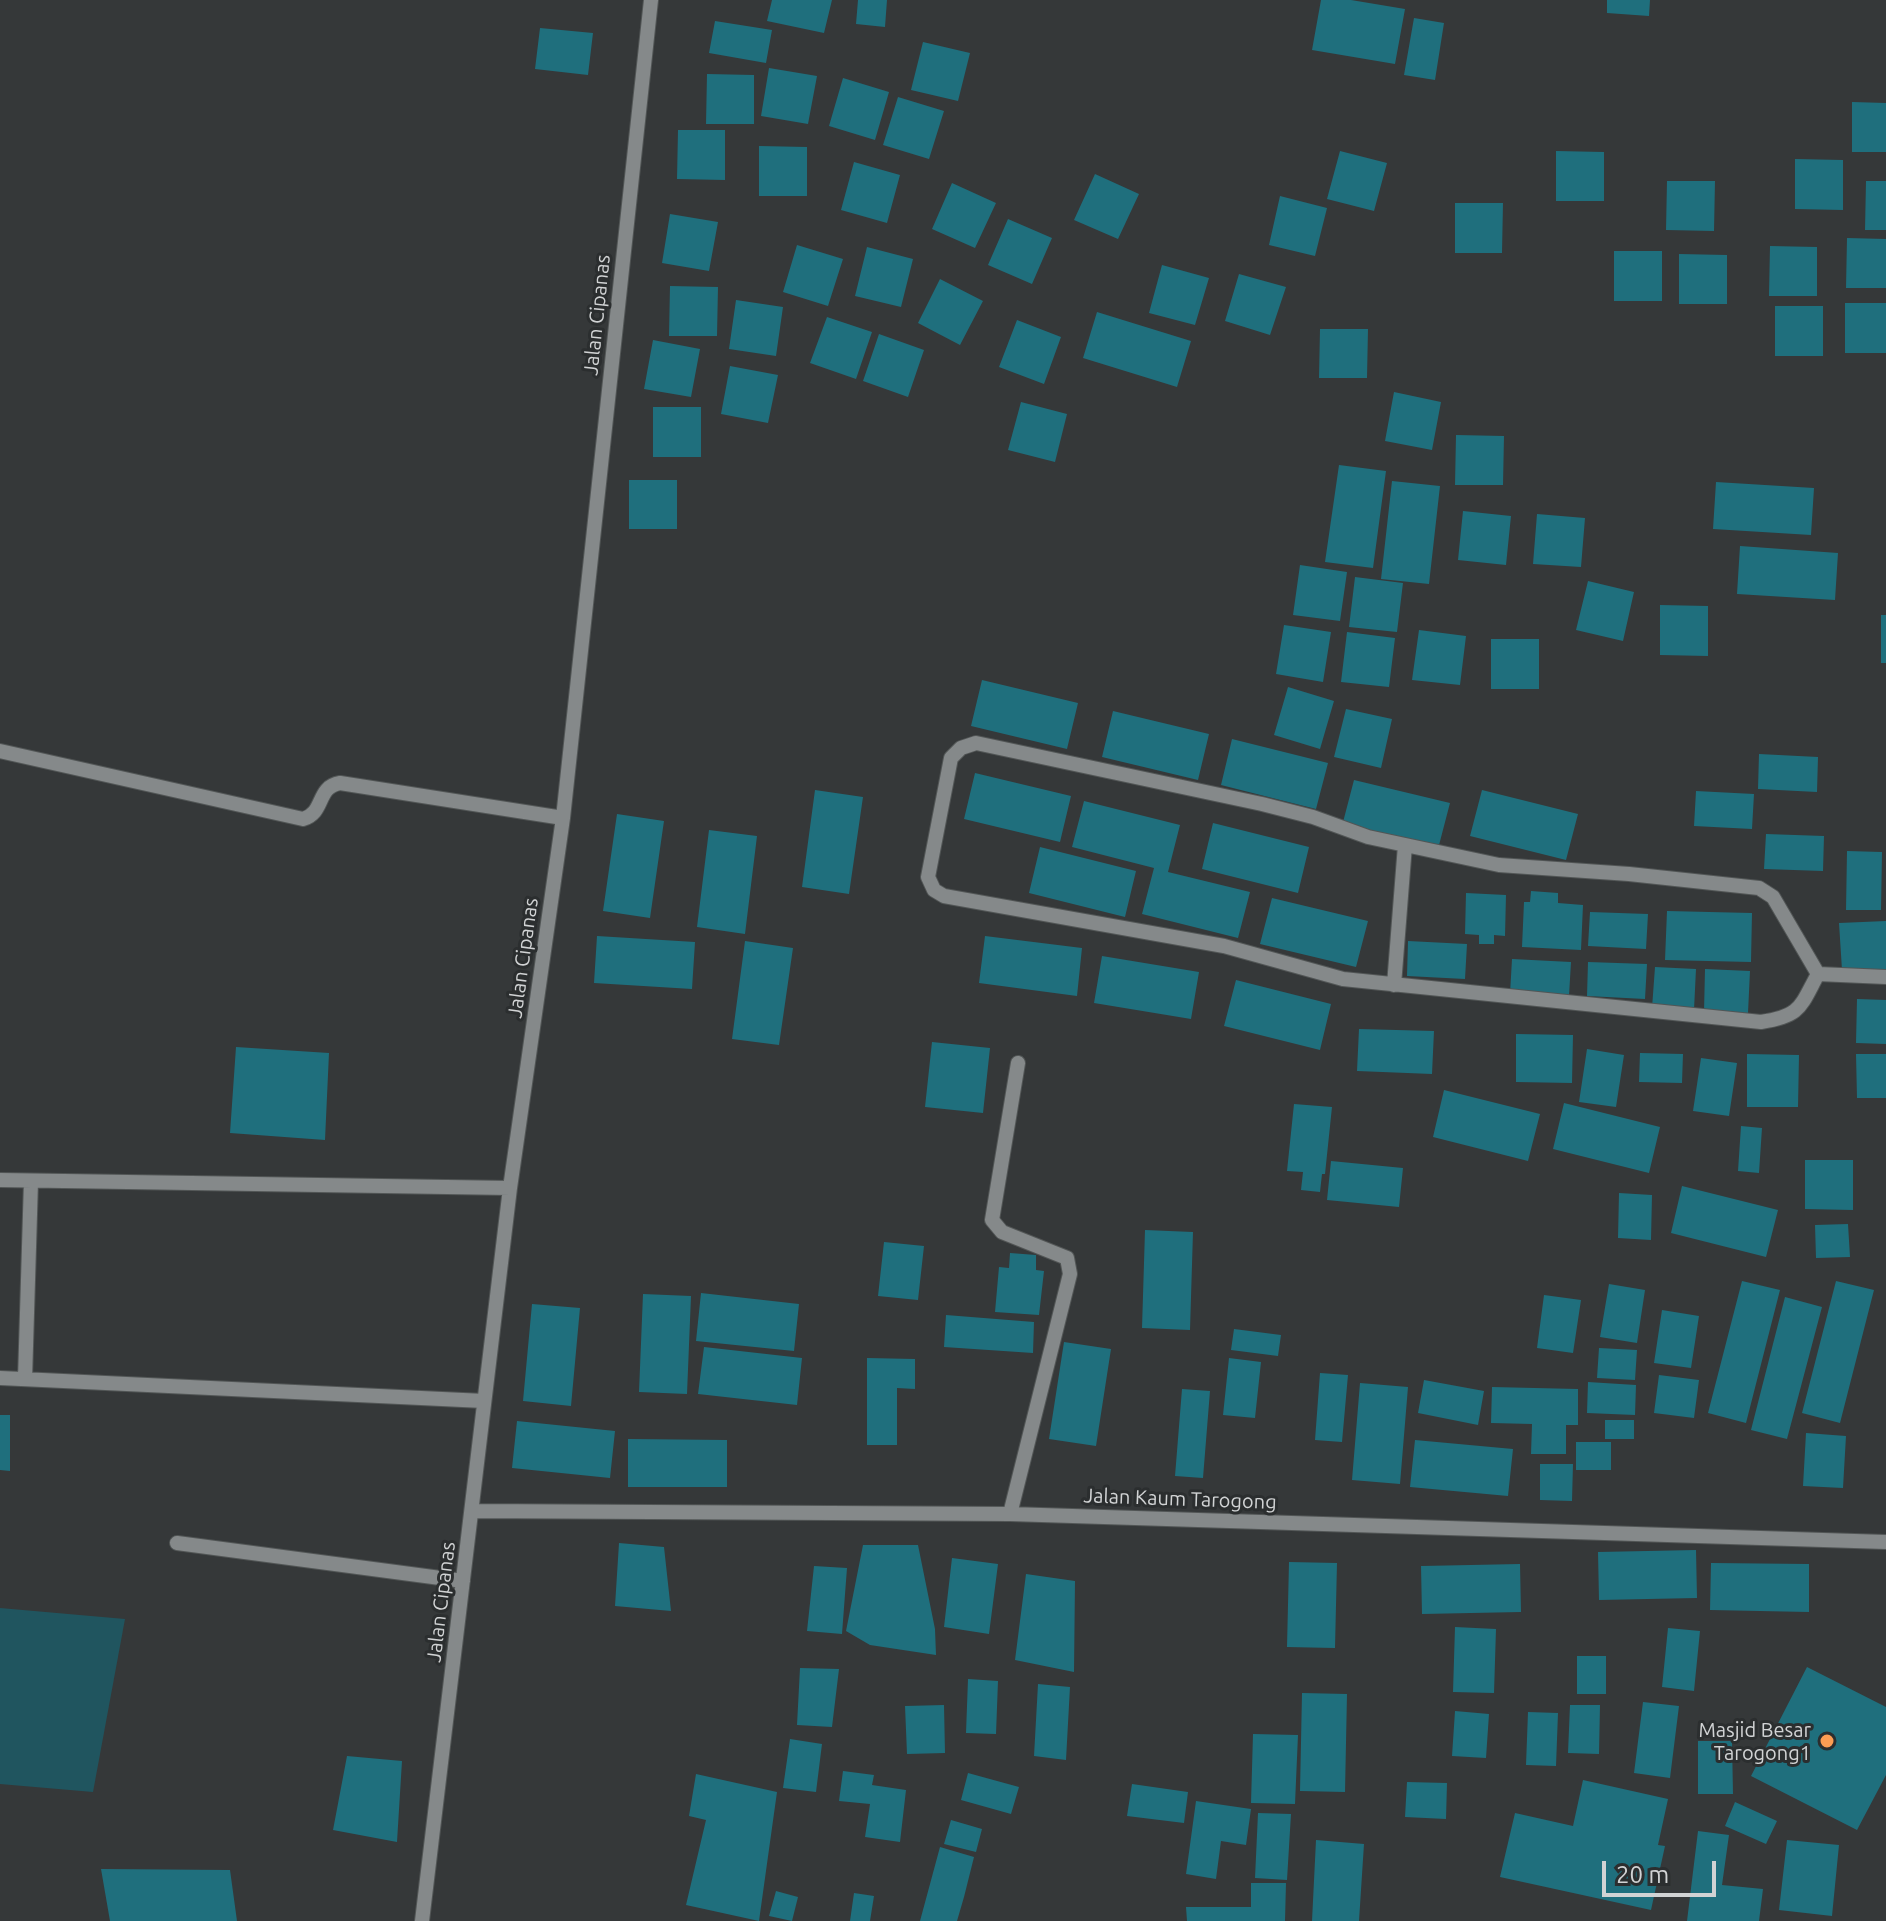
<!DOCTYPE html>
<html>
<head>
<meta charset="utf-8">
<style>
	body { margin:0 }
	#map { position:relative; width:1886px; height:1921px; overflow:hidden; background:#353839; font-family:Ubuntu,sans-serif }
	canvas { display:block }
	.scale { position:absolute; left:1602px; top:1861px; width:114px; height:36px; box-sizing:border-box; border:4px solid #d1d3d4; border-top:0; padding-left:10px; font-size:24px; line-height:28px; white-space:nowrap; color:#d1d3d4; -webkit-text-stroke:6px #2b2e2f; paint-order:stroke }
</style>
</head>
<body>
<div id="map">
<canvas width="1886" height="1921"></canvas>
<div class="scale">20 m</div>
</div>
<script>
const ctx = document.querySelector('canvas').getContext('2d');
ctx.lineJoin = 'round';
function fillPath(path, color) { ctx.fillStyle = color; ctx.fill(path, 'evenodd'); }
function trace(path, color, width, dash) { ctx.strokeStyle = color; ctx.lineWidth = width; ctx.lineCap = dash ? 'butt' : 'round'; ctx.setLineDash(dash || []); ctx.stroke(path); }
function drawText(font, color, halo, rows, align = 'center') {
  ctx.font = font + ' Ubuntu,sans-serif'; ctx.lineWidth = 6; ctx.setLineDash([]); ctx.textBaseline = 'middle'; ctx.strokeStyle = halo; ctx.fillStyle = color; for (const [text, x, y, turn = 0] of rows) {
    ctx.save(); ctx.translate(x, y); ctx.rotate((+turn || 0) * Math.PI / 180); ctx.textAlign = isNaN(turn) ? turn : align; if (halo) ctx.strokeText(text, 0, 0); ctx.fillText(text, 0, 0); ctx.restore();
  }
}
const water = new Path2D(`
	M0 1608 125 1619 93 1792 0 1784Z`);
const building = new Path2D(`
	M772 0H832L824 33 767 21Z
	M858 0H887L885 27 856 24Z
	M1321 0H1351L1405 9 1395 64 1312 50Z
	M1607 0H1650L1649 16 1607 13Z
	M1414 18 1444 23 1435 80 1404 75Z
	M715 21 772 30 766 63 709 53Z
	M540 28 593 33 588 75 535 69Z
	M923 42 970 53 958 101 911 90Z
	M769 68 817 76 808 124 761 116Z
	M707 74 754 75V124H706Z
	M843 78 889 92 875 140 829 126Z
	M898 97 944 111 929 159 883 145Z
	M1852 102 1886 103V152H1852Z
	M678 130H725V180L677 179Z
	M759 146 807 147V196H759Z
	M1340 151 1387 163 1374 211 1327 199Z
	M1556 151 1604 152V201H1556Z
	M1795 159 1843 160V210L1795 209Z
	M854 162 900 175 887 223 841 210Z
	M1095 174 1139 194 1118 239 1074 220Z
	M1667 181H1715L1714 231 1666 230Z
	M1866 181H1886V230H1865Z
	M952 183 996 203 975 248 932 229Z
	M1280 196 1327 208 1315 256 1269 245Z
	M1455 203H1503L1502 253H1455Z
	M670 214 718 222 709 271 662 263Z
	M1008 219 1052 238 1032 284 988 265Z
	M1847 238 1886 239V288H1846Z
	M797 245 843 259 828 306 783 292Z
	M1770 246 1817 247V296H1769Z
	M867 247 913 259 901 307 855 296Z
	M1614 251H1662V301H1614Z
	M1679 254 1727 255V304H1679Z
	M1162 265 1209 278 1195 325 1149 313Z
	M1239 274 1286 287 1270 335 1225 321Z
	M940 279 983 301 960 345 918 323Z
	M670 286 718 287 717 336H669Z
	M736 300 783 307 776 356 729 349Z
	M1845 303H1886V353H1845Z
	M1775 306H1823V356H1775Z
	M1097 312 1191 341 1177 387 1083 358Z
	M827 317 872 332 856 379 810 363Z
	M1017 320 1061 337 1044 384 999 367Z
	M1320 329H1368L1367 378H1319Z
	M879 334 924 350 908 397 863 381Z
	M653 340 700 349 691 397 644 389Z
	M730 366 778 375 768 423 721 414Z
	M1394 392 1441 402 1432 450 1385 441Z
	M1021 402 1067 414 1055 462 1008 450Z
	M653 407H701V457H653Z
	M1456 435 1504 436 1503 485H1455Z
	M1339 465 1386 471 1373 568 1325 562Z
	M629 480H677V529H629Z
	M1392 481 1440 486 1429 584 1381 579Z
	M1716 482 1814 488 1811 535 1713 529Z
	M1463 511 1511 516 1506 565 1458 560Z
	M1537 514 1585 518 1581 567 1533 564Z
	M1740 546 1838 553 1835 600 1737 594Z
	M1300 565 1347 572 1340 621 1293 615Z
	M1355 577 1403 583 1397 632 1349 627Z
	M1588 581 1634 592 1623 641 1576 630Z
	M1660 605 1708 606V656L1660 655Z
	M1881 615H1886V663H1881Z
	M1284 625 1331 632 1323 682 1276 674Z
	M1419 630 1466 636 1460 685 1412 680Z
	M1347 632 1395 638 1389 687 1341 682Z
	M1491 639H1539V689H1491Z
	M982 680 1078 703 1067 749 971 726Z
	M1288 687 1334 701 1320 749 1274 735Z
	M1346 709 1392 719 1381 768 1334 757Z
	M1113 711 1209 734 1198 780 1102 757Z
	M1232 739 1328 763 1316 809 1221 785Z
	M1759 754 1818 757 1817 792 1758 789Z
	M975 773 1071 796 1060 842 964 819Z
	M1354 780 1450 803 1438 849 1342 826Z
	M815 790 863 797 849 894 802 887Z
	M1482 790 1578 814 1566 860 1470 836Z
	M1696 791 1754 794 1752 829 1694 826Z
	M1084 801 1180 825 1168 872 1250 892 1238 938 1142 914 1154 868 1072 847Z
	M617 814 664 821 650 918 603 911Z
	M1213 823 1309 847 1298 893 1202 869Z
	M709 830 757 836 745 934 697 927Z
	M1766 834 1824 836 1823 871 1764 869Z
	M1040 847 1136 871 1125 917 1029 893Z
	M1847 851 1882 852 1881 910H1846Z
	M1531 891 1558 893V903L1583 905 1581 950 1522 947 1524 902H1530Z
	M1466 893 1506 895 1505 936 1494 935V944H1479V935L1465 934Z
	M1272 898 1368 921 1356 967 1260 944Z
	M1667 911 1752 913 1751 962 1665 960Z
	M1590 912 1648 914 1646 949 1588 946Z
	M1886 921V970H1842L1839 923Z
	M597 936 695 942 692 989 594 983Z
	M985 936 1082 948 1077 996 979 983Z
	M745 941 793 948 779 1045 732 1039Z
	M1408 941 1467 944 1465 979 1407 976Z
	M1102 956 1199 972 1191 1019 1094 1003Z
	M1512 959 1571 962 1569 996 1510 994Z
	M1588 962 1647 964 1645 999 1587 996Z
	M1655 967 1696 969 1694 1010 1652 1008Z
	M1705 969 1750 971 1748 1013 1704 1012Z
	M1236 980 1331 1004 1320 1050 1224 1026Z
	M1857 999 1886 1000V1044L1856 1043Z
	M1359 1029 1434 1031 1432 1074 1357 1071Z
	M1516 1034 1573 1035 1572 1083 1516 1082Z
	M932 1042 990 1048 983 1113 925 1107Z
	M236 1047 329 1053 325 1140 230 1133Z
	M1587 1049 1624 1055 1616 1107 1579 1102Z
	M1640 1053 1683 1054 1682 1083 1639 1082Z
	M1747 1054 1799 1055 1798 1107H1747Z
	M1856 1054H1886V1098H1857Z
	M1701 1058 1737 1063 1729 1116 1693 1111Z
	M1444 1090 1540 1114 1528 1161 1433 1137Z
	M1564 1103 1660 1127 1649 1173 1553 1149Z
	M1294 1104 1332 1107 1325 1174H1322L1320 1192 1301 1190 1303 1172 1287 1171Z
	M1741 1126 1762 1128 1759 1173 1738 1171Z
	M1805 1160H1853V1210L1805 1209Z
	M1331 1161 1403 1168 1399 1207 1327 1200Z
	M1682 1186 1778 1210 1766 1257 1671 1233Z
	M1619 1193 1652 1195 1651 1240 1618 1238Z
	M1848 1224 1850 1257 1816 1258 1815 1225Z
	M1145 1230 1193 1232 1190 1330 1142 1328Z
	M884 1242 924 1246 918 1300 878 1296Z
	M1010 1253 1036 1255V1270L1044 1271 1039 1315 995 1312 999 1267 1009 1268Z
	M1742 1281 1780 1290 1746 1423 1708 1413Z
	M1836 1281 1874 1290 1840 1423 1802 1413Z
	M1609 1284 1645 1290 1637 1343 1600 1337Z
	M701 1293 799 1304 794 1351 696 1341Z
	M643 1294 691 1296 687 1394 639 1392Z
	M1544 1295 1581 1300 1573 1353 1537 1348Z
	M1785 1297 1822 1307 1787 1439 1751 1430Z
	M532 1304 580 1308 571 1406 523 1401Z
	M1662 1310 1699 1316 1691 1368 1654 1363Z
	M946 1315 1034 1322 1033 1353 944 1347Z
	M1234 1329 1281 1335 1278 1356 1231 1350Z
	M1064 1342 1111 1349 1096 1446 1049 1439Z
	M704 1347 802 1358 797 1405 698 1394Z
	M1599 1348 1637 1350 1635 1380 1597 1378Z
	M867 1358 915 1359V1389L897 1388V1445H867Z
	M1229 1358 1261 1362 1255 1418 1223 1415Z
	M1320 1373 1348 1375 1342 1442 1315 1440Z
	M1659 1375 1699 1380 1694 1418 1654 1413Z
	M1424 1380 1484 1391 1478 1425 1418 1413Z
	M1588 1382 1636 1385 1635 1415 1587 1413Z
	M1360 1383 1408 1387 1400 1484 1352 1480Z
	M1492 1387 1578 1389V1425H1566V1454H1531L1532 1424 1491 1423Z
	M1182 1389 1210 1391 1203 1478 1175 1476Z
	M0 1415H10V1471L0 1470Z
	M1605 1420H1634V1439H1605Z
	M517 1421 615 1431 610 1478 512 1468Z
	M1806 1433 1846 1436 1843 1488 1803 1486Z
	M628 1439 727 1440V1487H628Z
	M1415 1440 1513 1449 1508 1496 1410 1487Z
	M1576 1442H1611V1470H1576Z
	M1540 1464H1573L1572 1501 1540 1500Z
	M619 1543 664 1547 671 1611 615 1606Z
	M863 1545H918L935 1629 936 1655 870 1645 846 1631Z
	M1696 1550 1697 1598 1599 1600 1598 1552Z
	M952 1558 998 1564 989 1634 944 1627Z
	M1289 1562 1337 1563 1335 1648 1287 1647Z
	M1711 1563 1809 1564V1612L1710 1610Z
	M1520 1564 1521 1612 1422 1614 1421 1566Z
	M814 1566 847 1568 842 1634 807 1631Z
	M1026 1574 1075 1581 1074 1672 1015 1660Z
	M1455 1627 1496 1629 1494 1693 1453 1692Z
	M1668 1628 1700 1631 1694 1691 1662 1687Z
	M1577 1656H1606V1694H1577Z
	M1807 1667 1886 1707V1775L1857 1830 1751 1776Z
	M800 1668 839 1669 832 1727 797 1725Z
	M968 1679 998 1681 996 1734 966 1733Z
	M1038 1684 1070 1687 1066 1760 1034 1756Z
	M1302 1693 1347 1694 1345 1792 1300 1791Z
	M1643 1702 1679 1706 1670 1778 1634 1773Z
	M944 1705 945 1753 907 1754 905 1706Z
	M1570 1705H1600L1599 1754 1568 1753Z
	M1455 1711 1489 1714 1486 1758 1452 1756Z
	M1528 1712 1558 1713 1556 1766 1526 1765Z
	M1253 1734 1298 1735 1295 1804 1251 1803Z
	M790 1739 822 1744 816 1792 783 1788Z
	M1698 1741H1732L1733 1794H1698Z
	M347 1756 402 1761 397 1842 333 1830Z
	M843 1771 874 1775 872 1785 906 1790 900 1842 865 1837 870 1804 839 1801Z
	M968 1773 1019 1787 1011 1814 961 1800Z
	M696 1774 777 1792 759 1921 686 1905 706 1820 689 1816Z
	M1583 1780 1668 1799 1658 1845 1665 1846 1651 1910 1500 1877 1515 1813 1573 1826Z
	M1407 1782 1447 1783 1446 1819 1405 1817Z
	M1132 1784 1188 1792 1184 1823 1127 1816Z
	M1196 1801 1251 1809 1246 1845 1221 1841 1216 1879 1186 1874Z
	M1735 1802 1777 1821 1766 1844 1725 1826Z
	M1258 1813 1291 1814 1287 1880 1255 1878Z
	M951 1820 982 1829 976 1852 944 1844Z
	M1698 1831 1729 1835 1722 1885 1763 1889 1759 1921H1687Z
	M1316 1840 1364 1844 1359 1921H1312Z
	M1787 1840 1839 1845 1832 1916 1779 1910Z
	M940 1847 974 1857 964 1897 957 1921H920Z
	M101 1869 230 1870 237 1921H110Z
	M1251 1883H1286L1285 1921H1187L1186 1907H1251Z
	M776 1891 798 1897 792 1921 769 1916Z
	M854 1893 874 1896 870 1921H850Z`);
const minor = new Path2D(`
	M976 743 1262 804 1313 817 1368 837 1499 865 1629 874 1759 888 1773 897 1818 974C1800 1007 1801 1016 1761 1022L1343 979 1224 946 944 896 934 890 928 877 951 758 961 748Z
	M0 751 303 819C325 813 316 787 340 783L563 818
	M1818 974 1886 977
	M1394 985 1405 845
	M0 1180 510 1188
	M0 1378 484 1401
	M25 1379 31 1181
	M472 1511 1010 1514 1886 1542
	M1010 1514 1070 1274 1067 1258 1002 1232 992 1220 1018 1063
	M177 1543 463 1581
	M422 1921 510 1188 563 818 651 0`);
const markers = [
	[1827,1741,8,"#fc9d53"]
];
const streetNames = [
	["Jalan Cipanas",597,315,-84],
	["Jalan Cipanas",523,958,-82],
	["Jalan Kaum Tarogong",1180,1499,2],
	["Jalan Cipanas",441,1602,-83]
];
const poiNames = [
	["Masjid Besar",1811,1730],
	["Tarogong1",1811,1753]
];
fillPath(water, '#20555f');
fillPath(building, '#1f6f7d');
trace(minor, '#525656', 16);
trace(minor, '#85898a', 14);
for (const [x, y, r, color] of markers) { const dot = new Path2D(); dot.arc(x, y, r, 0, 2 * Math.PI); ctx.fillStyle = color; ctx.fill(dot); trace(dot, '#2b2e2f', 3); }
drawText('20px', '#d1d3d4', '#2b2e2f', streetNames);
drawText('20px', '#d1d3d4', '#2b2e2f', poiNames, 'right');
</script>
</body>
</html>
